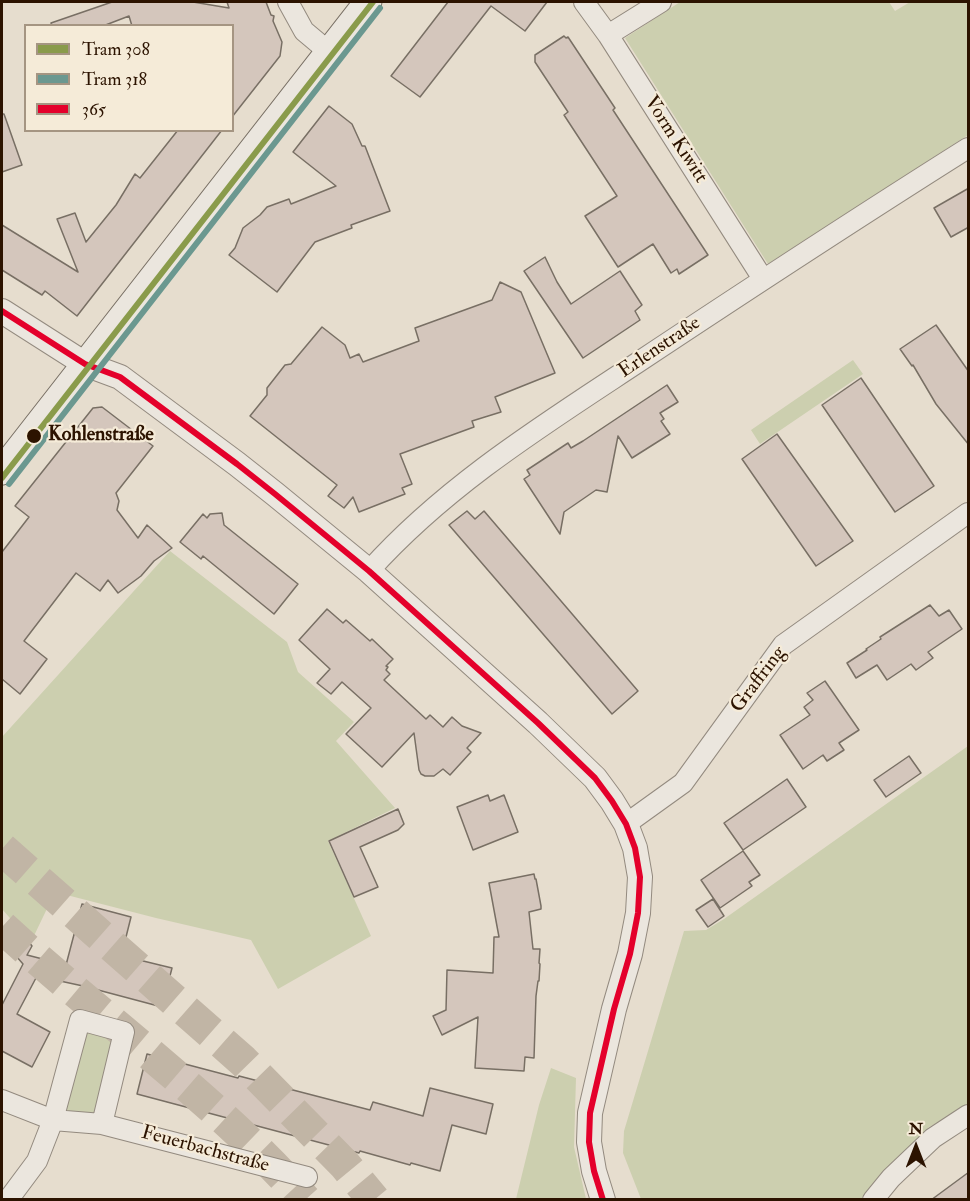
<!DOCTYPE html>
<html>
<head>
<meta charset="utf-8">
<style>
	body { margin:0 }
	#map { position:relative; width:970px; height:1201px; overflow:hidden; background:#e6ddce; font-family:"IM FELL Double Pica",serif }
	canvas { display:block }
	.frame { position:absolute; inset:0; border:3px solid #2c1300; pointer-events:none }
	.legend { position:absolute; left:24px; top:24px; width:210px; height:108px; box-sizing:border-box; background:#f5ebd8; border:2px solid #a59582; margin:0; padding:8px 10px; list-style:none; font-size:18px; color:#2c1300 }
	.legend li { display:flex; align-items:center; gap:12px; height:30px }
	.legend b { width:30px; border:2px solid #a59582 }
	.north { position:absolute; left:886px; top:1117px; width:60px; height:60px; -webkit-text-stroke:4px #f5ebd8; paint-order:stroke; rotate:0deg; font-size:16px; font-weight:700; line-height:24px; text-align:center; color:#2c1300 }
	.north::after { content:''; display:block; margin:auto; width:21px; height:27px; background:#2c1300; clip-path:polygon(50% 0,100% 100%,50% 72%,0 100%) }
</style>
</head>
<body>
<div id="map">
<canvas width="970" height="1201"></canvas>
<div class="frame"></div>
<ul class="legend">
<li><b style="height:8px;background:#8a9b4b"></b>Tram 308</li>
<li><b style="height:8px;background:#6b9890"></b>Tram 318</li>
<li><b style="height:8px;background:#e4002b"></b>365</li>
</ul>
<div class="north">N</div>
</div>
<script>
const ctx = document.querySelector('canvas').getContext('2d');
ctx.lineJoin = 'round';
function fillPath(path, color) { ctx.fillStyle = color; ctx.fill(path, 'evenodd'); }
function trace(path, color, width, dash) { ctx.strokeStyle = color; ctx.lineWidth = width; ctx.lineCap = dash ? 'butt' : 'round'; ctx.setLineDash(dash || []); ctx.stroke(path); }
function drawText(font, color, halo, rows, align = 'center') {
  ctx.font = font + ' "IM FELL Double Pica",serif'; ctx.lineWidth = 4.5; ctx.setLineDash([]); ctx.textBaseline = 'middle'; ctx.strokeStyle = halo; ctx.fillStyle = color; for (const [text, x, y, turn = 0] of rows) {
    ctx.save(); ctx.translate(x, y); ctx.rotate((+turn || 0) * Math.PI / 180); ctx.textAlign = isNaN(turn) ? turn : align; if (halo) ctx.strokeText(text, 0, 0); ctx.fillText(text, 0, 0); ctx.restore();
  }
}
const green = new Path2D(`
	M680 2H889L895 11 910 2H968V135L768 264 625 38Z
	M853 360 863 374 760 444 751 430Z
	M170 551 287 642 298 672 354 722 336 741 395 808 328 841 371 936 278 989 251 940 156 918 55 892 31 942 2 909V737Z
	M968 746V1106L929 1127 879 1179 861 1199H641L623 1153 624 1131 684 931 706 930 724 919Z
	M80 1020 124 1032 102 1124 53 1120Z
	M551 1068 576 1078 574 1147 586 1199H516L539 1105Z`);
const building = new Path2D(`
	M112 2H193L229 8 227 2H266L271 15 274 16 273 21 282 42 280 56 232 117V26H132L129 16 103 26H52L51 23Z
	M448 2H547L525 31 491 6 420 97 391 76Z
	M564 36 566 38 568 37 615 108 613 110 708 255 679 274 677 269 671 273 653 244 618 267 585 216 617 196 564 115 568 112 535 62V55Z
	M329 106 352 124 362 146H365L390 211 351 225 352 228 315 242 277 292 229 255 235 248 243 228 260 215 267 207 289 199 291 204 336 186 293 152Z
	M2 114H4L22 165 2 172Z
	M178 130H222L77 316 45 291 42 295 2 270V225L78 272 57 219 75 213 86 242 116 205 135 174 140 178Z
	M969 188V227L951 237 934 208Z
	M545 257 557 282 571 304 620 271 642 305 635 311 640 320 583 358 524 271Z
	M500 282 521 292 555 373 495 397 501 412 472 421 474 427 400 454 412 484 402 488 405 494 359 512 353 497 344 508 328 496 337 485 250 416 267 395V388L285 365 291 364 322 327 345 345 350 358 359 354 363 362 419 341 415 328 492 300Z
	M936 325 969 372V445L936 404 913 365 912 366 900 349Z
	M861 378 934 486 895 512 822 405Z
	M667 385 678 402 660 413 664 419 661 421 670 434 632 458 618 436 607 492 596 490 564 512 560 534 524 479 530 475 527 470 568 443 571 448 583 441Z
	M102 407 153 446 116 493 119 501 117 510 138 538 147 525 172 548 154 561 141 576 118 593 108 580 100 591 76 573 24 641 47 659 20 694 2 679V552L29 517 15 506 93 408Z
	M777 434 853 541 816 566 742 459Z
	M467 511 475 519 484 511 638 691 612 714 449 525Z
	M222 513 224 525 298 584 274 614 203 556 201 559 180 542 203 514 207 518 210 514Z
	M930 605 939 616 949 610 962 629 928 652 933 658 916 670 911 664 887 680 877 665 856 678 847 663 867 650 866 649 881 639 880 637Z
	M327 609 343 623 346 620 370 641 372 639 393 659 386 666 388 667 386 670 390 674 384 680 426 719 430 715 443 727 452 717 462 726 481 733 467 748 471 752 450 775 443 769 434 776H425L421 774 419 770 414 733 382 767 346 734 371 708 342 682 331 694 317 683 330 669 299 640Z
	M825 681 859 730 839 743 844 750 827 761 823 755 803 769 780 735 810 715 804 707 813 700 807 693Z
	M909 756 921 773 886 797 874 780Z
	M787 779 806 807 743 850 724 823Z
	M488 795 490 801 504 795 518 832 473 850 457 807Z
	M398 809 404 824 398 830 360 847 378 887 354 897 329 841Z
	M743 851 760 875 749 882 752 886 720 908 701 880Z
	M534 874 535 879H536L541 906V909L529 912 533 949H540L539 963 540 964 539 981H538L536 996 534 1058 525 1057 524 1071 475 1068 478 1017 442 1035 433 1016 446 1010 447 970 493 973 494 937H499L489 883Z
	M713 899 724 916 708 927 696 910Z
	M82 904 131 917 123 949 135 959 172 968 162 1007 83 986 37 976 17 1014 50 1032 32 1067 2 1051V1005L23 964 3 941 18 928 32 946 27 955 66 965Z
	M147 1054 238 1078 239 1076 370 1110 373 1102 423 1116 430 1088 493 1104 486 1134 452 1125 440 1171 411 1163 410 1165 360 1151 359 1153 137 1094Z
	M969 1172V1200H931Z`);
const motorwayTunnel = new Path2D(`
	M2 849 243 1061 345 1165 374 1200
	M2 927C102 1019 214 1098 305 1200`);
const minor = new Path2D(`
	M288 2 304 31 329 52
	M584 2 608 35 763 279
	M608 35 661 2
	M369 571C445 486 543 425 637 363 747 290 857 218 968 148
	M626 824 683 783 783 645 968 513
	M2 1100 53 1120 102 1124 307 1177
	M8 1200 37 1161 53 1120 80 1020 124 1032 102 1124
	M873 1200 891 1178 933 1138 968 1115`);
const tertiary = new Path2D(`
	M2 311 85 364 120 377 237 464 275 494 369 571 538 723 595 778 612 801 626 824 635 848 640 877 638 913 630 954 614 1009 590 1113 589 1142 594 1171 603 1200`);
const secondary = new Path2D(`
	M2 471 368 2`);
const bus1 = new Path2D(`
	M2 311 85 364 120 377 237 464 275 494 369 571 538 723 595 778 612 801 626 824 635 848 640 877 638 913 630 954 614 1009 590 1113 589 1142 594 1171 603 1200`);
const tram1 = new Path2D(`
	M2 478 373 2`);
const tram2 = new Path2D(`
	M9 484 380 8`);
const markers = [
	[34,436,8,"#2c1300"]
];
const streetNames = [
	["Vorm Kiwitt",675,140,57],
	["Erlenstraße",660,348,-34],
	["Graffring",759,680,-53],
	["Feuerbachstraße",205,1150,15]
];
const stopNames = [
	["Kohlenstraße",48,436]
];
fillPath(green, '#cccfaf');
fillPath(building, '#d4c6bc');
trace(building, '#786f64', 1.5);
trace(motorwayTunnel, '#c1b5a5', 33, [33, 16]);
trace(minor, '#938a7f', 22);
trace(tertiary, '#938a7f', 26);
trace(secondary, '#786f64', 29);
trace(minor, '#ebe6de', 20);
trace(tertiary, '#ebe6de', 24);
trace(secondary, '#ebe6de', 27);
trace(bus1, '#e4002b', 6);
trace(tram1, '#8a9b4b', 6);
trace(tram2, '#6b9890', 6);
for (const [x, y, r, color] of markers) { const dot = new Path2D(); dot.arc(x, y, r, 0, 2 * Math.PI); ctx.fillStyle = color; ctx.fill(dot); trace(dot, '#f5ebd8', 2); }
drawText('20px', '#2c1300', '#f5ebd8', streetNames);
drawText('bold 20px', '#2c1300', '#f5ebd8', stopNames, 'left');
</script>
</body>
</html>
